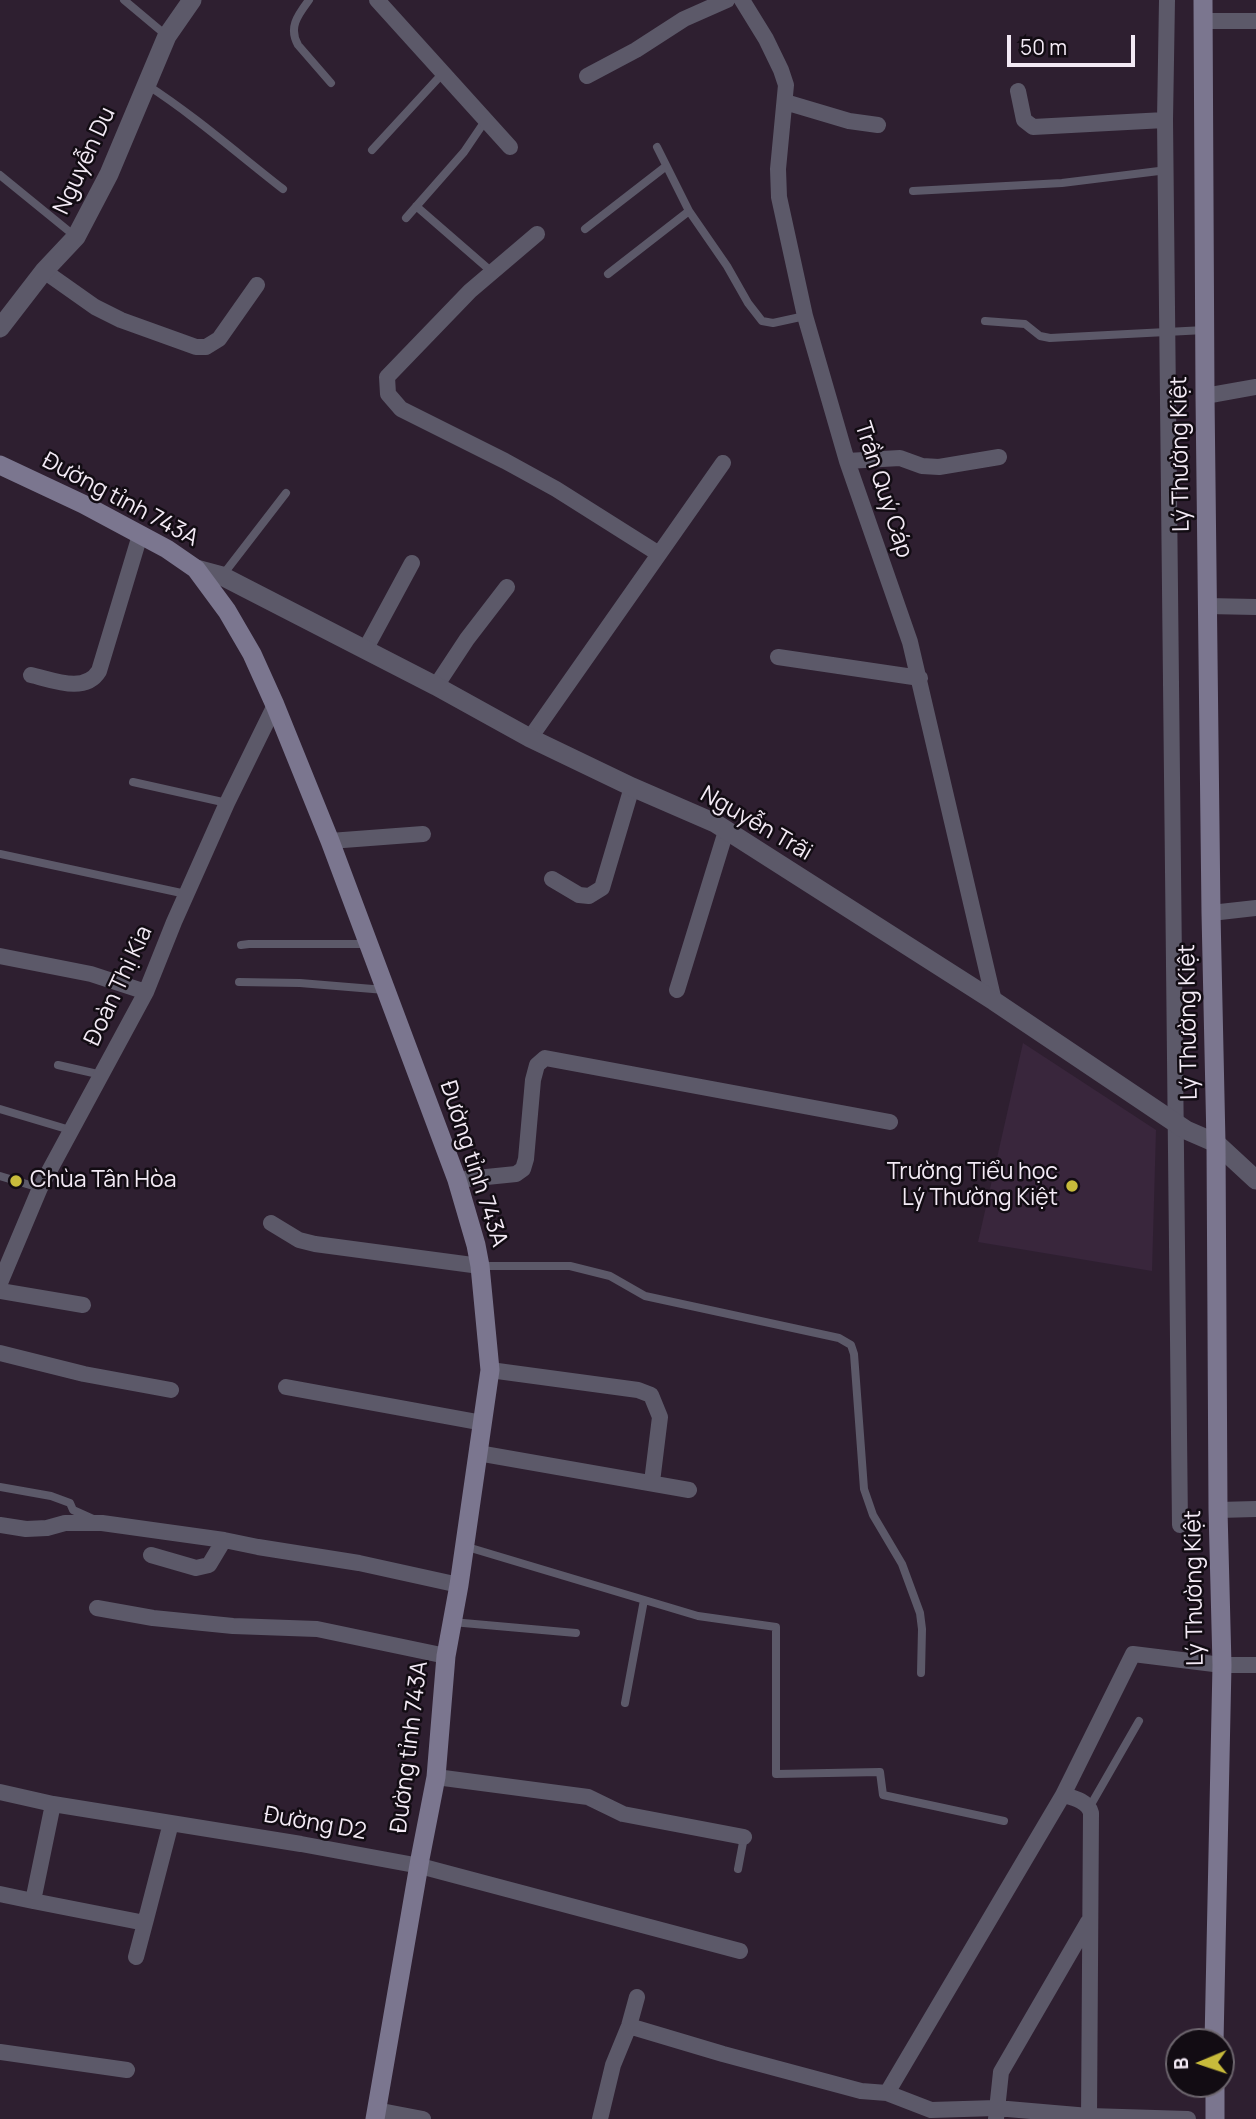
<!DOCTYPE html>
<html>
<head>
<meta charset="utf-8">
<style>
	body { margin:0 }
	#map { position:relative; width:1256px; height:2119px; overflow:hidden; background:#2e1f30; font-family:Manrope,sans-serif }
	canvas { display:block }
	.north { position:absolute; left:1165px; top:2028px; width:70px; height:70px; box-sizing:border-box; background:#120c13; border:2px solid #6c656d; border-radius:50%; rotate:268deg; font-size:19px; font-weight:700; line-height:28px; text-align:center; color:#f3eaf5 }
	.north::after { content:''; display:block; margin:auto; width:24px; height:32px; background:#c8bb3b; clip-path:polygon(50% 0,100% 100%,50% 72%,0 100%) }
	.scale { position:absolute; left:1007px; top:35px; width:128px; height:32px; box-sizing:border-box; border:4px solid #f3eaf5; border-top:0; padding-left:9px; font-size:21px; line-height:24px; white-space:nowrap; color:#f3eaf5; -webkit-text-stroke:5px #120c13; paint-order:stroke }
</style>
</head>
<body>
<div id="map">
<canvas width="1256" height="2119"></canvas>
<div class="north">B</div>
<div class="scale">50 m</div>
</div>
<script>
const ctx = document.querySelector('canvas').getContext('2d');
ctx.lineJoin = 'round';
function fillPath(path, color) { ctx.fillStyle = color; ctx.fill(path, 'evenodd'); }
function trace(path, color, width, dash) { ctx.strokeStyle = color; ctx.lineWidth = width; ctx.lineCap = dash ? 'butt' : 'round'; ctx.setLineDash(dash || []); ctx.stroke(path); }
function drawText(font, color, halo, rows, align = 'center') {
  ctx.font = font + ' Manrope,sans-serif'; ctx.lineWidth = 5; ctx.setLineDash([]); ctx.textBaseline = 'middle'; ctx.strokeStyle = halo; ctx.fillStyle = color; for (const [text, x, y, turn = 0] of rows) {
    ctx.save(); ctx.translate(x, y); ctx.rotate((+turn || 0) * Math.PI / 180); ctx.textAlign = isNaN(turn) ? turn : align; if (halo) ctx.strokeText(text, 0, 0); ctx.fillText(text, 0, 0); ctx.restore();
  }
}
const built = new Path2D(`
	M1023 1043 1156 1130 1152 1271 978 1242Z`);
const service = new Path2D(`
	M124 0 167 36
	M309 0C298 15 288 27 298 45L331 83
	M147 85C195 116 238 154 283 189
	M657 147 689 211 727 266 748 303 762 321 773 323 805 316
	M372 150 443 73
	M0 175 76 237
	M913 191 1062 183 1167 170
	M416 206 492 272
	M406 218 464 152 485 121
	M585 229 665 167
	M608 274 689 211
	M985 321 1025 324 1040 336 1050 338 1205 330
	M222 576 286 493
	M133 782 227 803
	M0 854 186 894
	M241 945 249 944H367
	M239 982 300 983 385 990
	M58 1065 102 1075
	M0 1109 70 1130
	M0 1176 40 1188
	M480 1266H570L610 1276 645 1296 839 1338 851 1345 854 1354 864 1489 873 1515 902 1564 920 1613 922 1629 921 1673
	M0 1487 51 1496 70 1503 73 1510 93 1519
	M464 1546 698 1616 776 1627V1774L880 1772 883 1795 1004 1821
	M452 1622 576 1633
	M625 1703 644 1600
	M1089 1808 1139 1721
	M738 1869 744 1837`);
const minor = new Path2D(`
	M377 0 510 147
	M742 0 766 39 781 70 786 85 778 169 779 197 805 316 847 461 910 642 994 1001
	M1167 0 1165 120 1180 1525
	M1204 21H1256
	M587 76 636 50 684 19 727 0
	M1018 91 1024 120 1033 127 1165 120
	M785 102 849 121 878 125
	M537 234 470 291 387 377 388 394 401 409 505 461 556 489 659 554
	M44 271 95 307 121 320 196 347H206L219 339 257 285
	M1205 396 1256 387
	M847 461 900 458 922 466 939 467 999 457
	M1207 606 1256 607
	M365 650 412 563
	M778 657 920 678
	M31 675C53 680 85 694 99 671L140 535
	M436 686 467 639 507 587
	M530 738 723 463
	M330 841 423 834
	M552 879 579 895 589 896 602 888 632 787
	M1211 913 1256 908
	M0 956 91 974 146 992
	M677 990 726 831
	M457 1180 516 1174 523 1169 526 1159 533 1080 537 1065 545 1058 890 1122
	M271 1223 299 1240 315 1244 480 1266
	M0 1283 40 1188 146 992 174 922 227 803 275 705
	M0 1291 83 1305
	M0 1353 84 1374 171 1390
	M490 1370 638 1390 651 1395 660 1417 652 1482
	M286 1387 483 1423
	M478 1453 689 1490
	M1218 1510 1256 1509
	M0 1525 26 1529 47 1528 65 1523H102L224 1540
	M151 1555 196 1568 209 1565 224 1540 258 1547 359 1563 459 1585
	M97 1608 153 1618 233 1626 317 1629 446 1656
	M436 1777 588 1797 623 1814 744 1837
	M0 1792 53 1804 301 1844 420 1866 740 1951
	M1063 1795 1133 1654 1222 1665H1256
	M53 1804 33 1901 145 1923 171 1823
	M0 1894 33 1901
	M136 1957 145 1923
	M629 2026 723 2054 861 2091 887 2093 931 2110 996 2108 1089 2116 1188 2119
	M0 2052 127 2070
	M887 2093 1063 1795C1074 1798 1088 1801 1091 1813L1089 2119
	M376 2110 423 2119
	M600 2119 613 2065 629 2026 637 1997
	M996 2119 1001 2072 1088 1922`);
const tertiary = new Path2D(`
	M0 328 44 271 76 237 109 174 167 36 192 0
	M196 569 222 576 436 686 530 738 632 787 715 823 994 1001 1186 1130 1216 1143 1256 1180`);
const secondary = new Path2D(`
	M1203 0 1205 396 1211 913 1216 1143 1218 1510 1222 1665 1214 2042
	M0 465 83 504 167 549 196 569 227 611 252 654 275 705 330 841 457 1180 476 1245 480 1266 490 1370 459 1585 446 1656 436 1777 420 1859 375 2119
	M1215 2084V2119`);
const markers = [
	[16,1181,7,"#c8bb3b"],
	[1072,1186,7,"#c8bb3b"]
];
const streetNames = [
	["Nguyễn Du",85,161,-65],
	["Lý Thường Kiệt",1181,454,-91],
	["Trần Quý Cáp",883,490,72],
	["Đường tỉnh 743A",120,500,28],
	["Nguyễn Trãi",756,824,30],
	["Đoàn Thị Kia",119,986,-65],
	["Lý Thường Kiệt",1189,1022,-91],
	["Đường tỉnh 743A",473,1164,72],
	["Lý Thường Kiệt",1195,1588,-91],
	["Đường tỉnh 743A",410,1747,-83],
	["Đường D2",315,1824,10]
];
const poiNames = [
	["Trường Tiểu học",1058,1173],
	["Lý Thường Kiệt",1058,1199],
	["Chùa Tân Hòa",30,1181,"left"]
];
fillPath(built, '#39263c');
trace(service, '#5c5969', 8);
trace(minor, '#5c5969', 16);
trace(tertiary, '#5c5969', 19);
trace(secondary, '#7b768f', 19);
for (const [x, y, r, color] of markers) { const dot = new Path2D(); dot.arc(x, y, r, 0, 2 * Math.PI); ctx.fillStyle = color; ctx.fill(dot); trace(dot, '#120c13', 2.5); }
drawText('23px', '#f3eaf5', '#120c13', streetNames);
drawText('23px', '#f3eaf5', '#120c13', poiNames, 'right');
</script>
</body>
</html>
